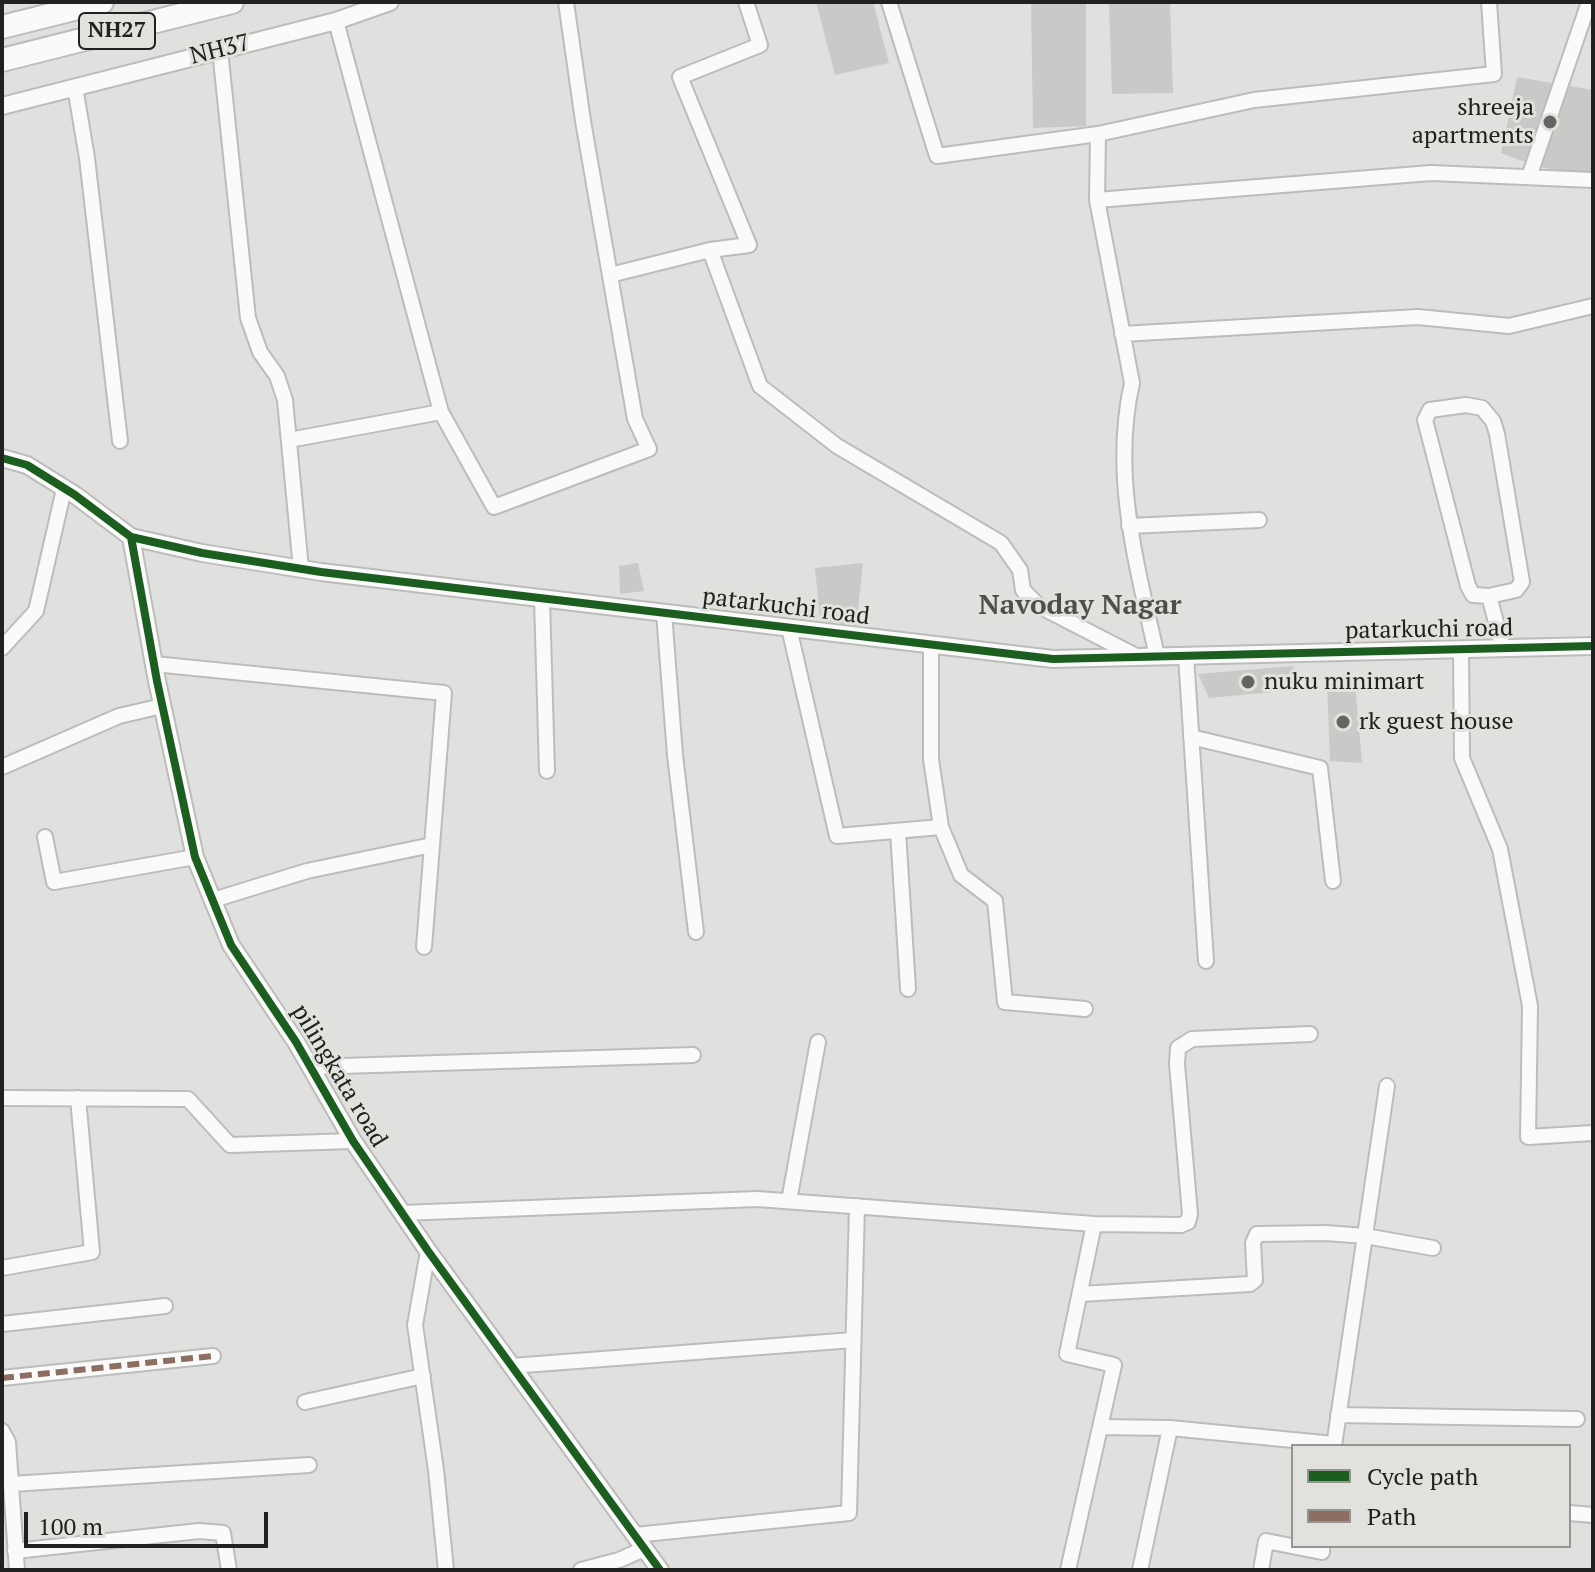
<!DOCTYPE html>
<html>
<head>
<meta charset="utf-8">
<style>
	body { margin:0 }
	#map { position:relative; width:1595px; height:1572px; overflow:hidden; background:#e0e1de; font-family:"PT Serif",serif }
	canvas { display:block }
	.frame { position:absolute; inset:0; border:4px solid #212220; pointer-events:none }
	.legend { position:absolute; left:1291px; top:1444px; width:280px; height:104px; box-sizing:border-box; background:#e1e2dd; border:2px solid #949591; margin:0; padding:10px 14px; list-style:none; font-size:24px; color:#212220 }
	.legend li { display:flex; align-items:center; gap:16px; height:40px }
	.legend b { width:40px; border:2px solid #949591 }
	.scale { position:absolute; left:24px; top:1512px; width:244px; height:36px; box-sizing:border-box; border:4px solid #212220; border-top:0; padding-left:10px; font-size:24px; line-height:28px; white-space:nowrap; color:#212220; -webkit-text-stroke:6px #e1e2dd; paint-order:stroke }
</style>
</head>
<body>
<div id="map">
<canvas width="1595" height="1572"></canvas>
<div class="frame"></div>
<ul class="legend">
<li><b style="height:10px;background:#1b5e20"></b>Cycle path</li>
<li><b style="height:10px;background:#8d6e63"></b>Path</li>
</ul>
<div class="scale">100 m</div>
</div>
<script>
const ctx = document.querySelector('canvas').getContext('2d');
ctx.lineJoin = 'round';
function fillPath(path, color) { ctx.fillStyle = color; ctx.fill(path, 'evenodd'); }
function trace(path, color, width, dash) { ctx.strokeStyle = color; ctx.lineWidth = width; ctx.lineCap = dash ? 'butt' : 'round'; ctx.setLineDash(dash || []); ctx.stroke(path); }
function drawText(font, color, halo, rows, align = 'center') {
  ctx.font = font + ' "PT Serif",serif'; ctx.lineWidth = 6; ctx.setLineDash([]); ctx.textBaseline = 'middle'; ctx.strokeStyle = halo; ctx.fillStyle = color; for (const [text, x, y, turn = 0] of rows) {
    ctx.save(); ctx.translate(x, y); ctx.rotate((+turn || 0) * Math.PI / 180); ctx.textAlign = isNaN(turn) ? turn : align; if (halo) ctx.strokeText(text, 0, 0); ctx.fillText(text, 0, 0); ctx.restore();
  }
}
const building = new Path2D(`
	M816 2H873L889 63 835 75Z
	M1031 2H1086V126L1033 128Z
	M1109 2H1170L1173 93 1112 94Z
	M1517 77 1593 90 1591 175 1539 167 1501 153Z
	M638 563 644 591 620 594 619 566Z
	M863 563 856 628 820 619 815 568Z
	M1293 666 1295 690 1209 698 1198 674Z
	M1327 682 1355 683 1362 763 1330 761Z`);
const minor = new Path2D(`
	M889 2 937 156 1098 134 1097 200 1132 383C1111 475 1137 566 1157 656
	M220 50 248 318 260 352 277 376 285 400 301 569
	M75 87 87 158 120 441
	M1098 134 1254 100 1494 74 1489 2
	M1529 177 1589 2
	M1097 200 1431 173 1593 180
	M710 250 760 386 837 446 1001 543 1020 570 1023 590 1039 606 1138 657
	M610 275 710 250 749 245 680 77 760 45 746 2
	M1122 334 1418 317 1509 326 1593 306
	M441 412 494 507 649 449 635 419 583 121 566 2
	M289 440 441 412 336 21
	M1129 526 1259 520
	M1489 596 1473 595 1468 586 1425 420 1430 410 1466 405 1482 408 1493 421 1497 434 1522 582 1516 590 1489 596 1503 648
	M542 599 547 771
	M664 613 675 755 696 932
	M789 628 837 836 941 827
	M931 645V759L941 827 961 875 995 901 1005 1002 1085 1009
	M2 648 36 611 64 489
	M1461 649 1462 758 1500 849 1530 1006 1528 1137 1593 1133
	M1186 656 1206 961
	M154 664 444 693 424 947
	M1191 737 1320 768 1333 881
	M2 767 119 716 162 706
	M898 831 908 989
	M45 837 54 882 195 857
	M213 900 307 871 432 845
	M310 1067 693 1055
	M2 1098 188 1099 230 1145 353 1141
	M789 1201 818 1042
	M402 1213 757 1199 1094 1224 1067 1354 1114 1365 1068 1570
	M1094 1224 1181 1225 1188 1222 1190 1214 1177 1064 1178 1048 1192 1039 1310 1034
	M428 1251 415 1325 436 1470 446 1570
	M2 1268 92 1252 78 1098
	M1080 1294 1250 1284 1255 1280 1253 1243 1257 1234 1326 1233 1365 1236 1433 1248
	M2 1324 165 1306
	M511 1366 853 1340
	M2 1378 213 1356
	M305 1402 423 1376
	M1338 1415 1577 1419
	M1100 1427 1170 1428
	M2 1431 8 1442 17 1570
	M1334 1446 1387 1086
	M11 1484 309 1465
	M1569 1513 1593 1515
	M635 1535 849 1513 857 1206
	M15 1551 199 1531 223 1533 229 1570
	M581 1570 619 1560 644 1549
	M1140 1570 1170 1428 1334 1444
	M1261 1570 1266 1541 1322 1552V1546`);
const tertiary = new Path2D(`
	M2 106 336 21 390 2
	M2 458 27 465 75 495 131 537 202 553 321 572 1053 659 1593 646
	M131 537 157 681 195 857 231 945 296 1042 353 1141 428 1251 660 1570`);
const trunk = new Path2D(`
	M2 27 102 2
	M2 60 232 2`);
const quiet = new Path2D(`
	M2 1378 213 1356`);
const cycleway = new Path2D(`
	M2 458 27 465 75 495 131 537 202 553 321 572 1053 659 1593 646
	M131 537 157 681 195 857 231 945 296 1042 353 1141 428 1251 660 1570`);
const markers = [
	[1550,122,8,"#646562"],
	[1248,682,8,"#646562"],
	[1343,722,8,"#646562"]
];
const shields = [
	[117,31,76]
];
const shieldNames = [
	["NH27",117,31]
];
const streetNames = [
	["NH37",220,50,-14],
	["patarkuchi road",786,607,7],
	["patarkuchi road",1429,630,-1],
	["pilingkata road",339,1076,59]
];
const poiNames = [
	["shreeja",1534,108,"right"],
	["apartments",1534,136,"right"],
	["nuku minimart",1264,682],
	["rk guest house",1359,722]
];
const quarterNames = [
	["Navoday Nagar",1080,606]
];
fillPath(building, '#c9cac8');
trace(minor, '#bcbdbb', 18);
trace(tertiary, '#bcbdbb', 20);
trace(trunk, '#bcbdbb', 26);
trace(minor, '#fafafa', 14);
trace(tertiary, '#fafafa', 16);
trace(trunk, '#fafafa', 22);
trace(quiet, '#8d6e63', 6, [12, 6]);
trace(cycleway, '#1b5e20', 8);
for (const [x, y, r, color] of markers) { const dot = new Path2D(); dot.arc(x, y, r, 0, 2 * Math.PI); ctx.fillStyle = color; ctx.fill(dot); trace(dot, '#e1e2dd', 3); }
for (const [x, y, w] of shields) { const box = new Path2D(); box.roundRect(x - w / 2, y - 18, w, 36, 6); ctx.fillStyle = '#e1e2dd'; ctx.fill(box); trace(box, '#212220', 2); }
drawText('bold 22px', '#212220', null, shieldNames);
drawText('24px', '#212220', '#e1e2dd', streetNames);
drawText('24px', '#212220', '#e1e2dd', poiNames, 'left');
drawText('bold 28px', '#4e4f4b', '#e1e2dd', quarterNames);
</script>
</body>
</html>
